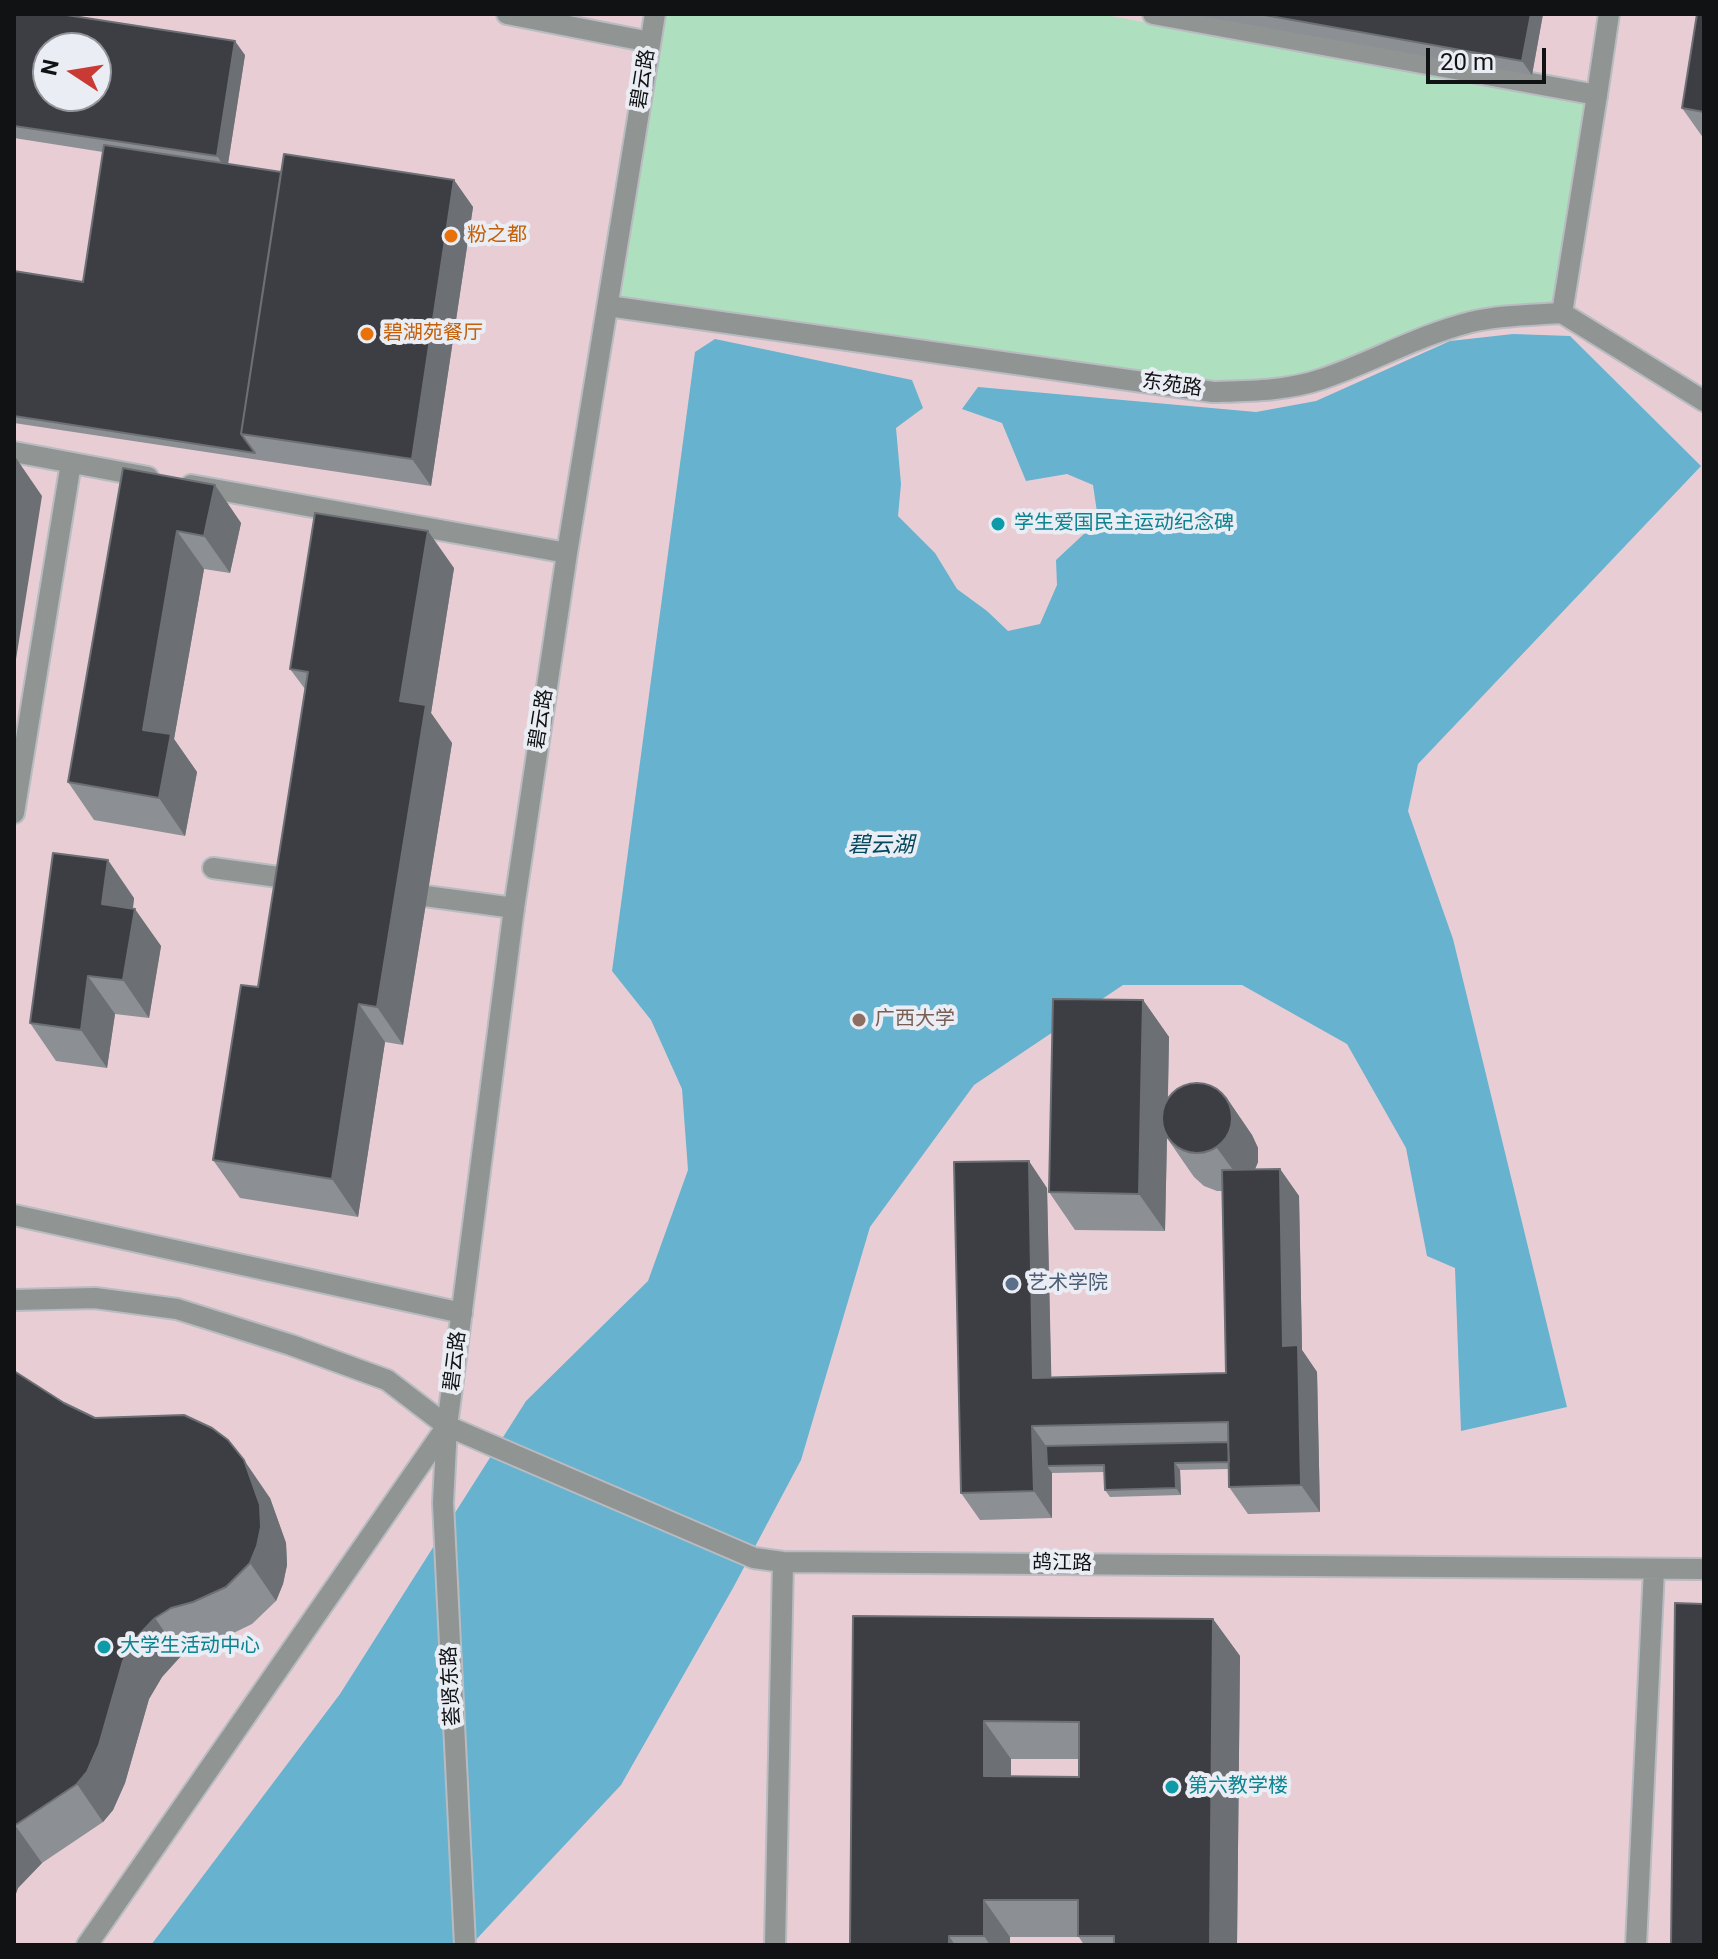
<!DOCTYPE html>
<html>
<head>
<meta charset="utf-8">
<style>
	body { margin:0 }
	#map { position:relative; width:1718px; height:1959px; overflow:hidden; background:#dde0e6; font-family:Roboto,sans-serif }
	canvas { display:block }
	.frame { position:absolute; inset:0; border:16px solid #111214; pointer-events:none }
	.north { position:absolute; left:32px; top:32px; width:80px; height:80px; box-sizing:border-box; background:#eaedf4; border:2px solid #93959a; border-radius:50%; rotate:282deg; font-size:22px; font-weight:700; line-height:32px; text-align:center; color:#111214 }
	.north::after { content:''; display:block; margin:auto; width:28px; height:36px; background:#c83a33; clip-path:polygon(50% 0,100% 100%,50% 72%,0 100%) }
	.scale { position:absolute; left:1426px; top:48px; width:120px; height:36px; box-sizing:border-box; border:4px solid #111214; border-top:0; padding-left:10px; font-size:24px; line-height:28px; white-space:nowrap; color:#111214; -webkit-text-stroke:6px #eaedf4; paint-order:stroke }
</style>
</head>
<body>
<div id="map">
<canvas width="1718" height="1959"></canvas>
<div class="frame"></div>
<div class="north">N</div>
<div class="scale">20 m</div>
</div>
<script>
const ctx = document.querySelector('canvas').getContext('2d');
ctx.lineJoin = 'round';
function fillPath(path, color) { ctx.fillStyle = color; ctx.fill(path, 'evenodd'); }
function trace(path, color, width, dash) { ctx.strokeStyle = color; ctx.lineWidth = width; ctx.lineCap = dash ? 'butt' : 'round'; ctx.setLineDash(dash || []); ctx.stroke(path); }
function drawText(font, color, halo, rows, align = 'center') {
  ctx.font = font + ' Roboto,"Noto Sans SC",sans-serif'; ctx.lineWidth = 8; ctx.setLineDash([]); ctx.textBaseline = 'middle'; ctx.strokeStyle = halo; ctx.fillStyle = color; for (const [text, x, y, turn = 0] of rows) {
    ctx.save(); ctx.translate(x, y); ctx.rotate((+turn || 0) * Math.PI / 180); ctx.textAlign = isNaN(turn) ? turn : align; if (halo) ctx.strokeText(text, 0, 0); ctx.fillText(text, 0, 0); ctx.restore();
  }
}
const education = new Path2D(`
	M14 14H1704V1945H14ZM48 48H96V96H48Z`);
const green = new Path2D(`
	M665 14H1100L1584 103 1555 304 1455 317 1381 344 1323 370 1248 387 621 298Z`);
const water = new Path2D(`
	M1513 334 1570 336 1701 466 1418 764 1408 811 1453 939 1567 1407 1461 1431 1455 1268 1427 1256 1406 1148 1347 1044 1242 985H1123L974 1085 870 1227 801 1460 733 1588 621 1785 471 1945H151L340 1694 526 1401 648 1281 688 1170 682 1089 651 1020 612 971 695 352 715 339 912 380 923 408 896 428 901 484 898 516 935 553 957 589 987 611 1008 631 1040 624 1057 585 1056 560 1085 533 1097 512 1093 485 1067 474 1026 481 1002 423 962 409 978 387 1256 412 1316 401 1450 341Z`);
const service = new Path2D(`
	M507 14 650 42
	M1597 95 1609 14
	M608 306 1213 392C1249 391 1287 391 1322 379 1373 362 1416 336 1471 322 1500 315 1532 315 1562 313
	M14 813 71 463
	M213 868 300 880
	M403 893 514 908
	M14 1215 462 1313
	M14 1300 95 1298 177 1309 291 1345 387 1380 447 1426`);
const minor = new Path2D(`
	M1153 14 1597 95 1562 313 1704 401
	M14 452 148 477
	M191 485 567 553
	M447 1426 754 1558 783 1562 1704 1569
	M87 1945 447 1426
	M465 1945 443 1503 447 1426 514 908 567 553 655 14
	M775 1945 783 1562
	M1636 1945 1654 1569`);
const wall = new Path2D(`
	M14 14 245 55 228 164 281 172 454 180 473 207 431 486 14 423V271L83 282 103 152 14 138Z
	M1190 14H1543L1532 75Z
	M1704 14V139L1682 108Z
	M123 468 215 485 241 523 230 573 204 569 174 739 197 772 185 836 94 820 68 782Z
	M454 568 431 713 452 743 403 1045 385 1042 358 1217 240 1198 213 1160 258 987 305 689 290 669Z
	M134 898 133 908 161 946 149 1018 115 1014 107 1068 56 1061 30 1023Z
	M1143 1000 1169 1037 1168 1098 1226 1097 1252 1135 1258 1148V1162L1255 1169H1280L1299 1196 1302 1350 1317 1372 1320 1512 1248 1514 1229 1487V1469L1180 1470 1181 1495 1110 1497 1105 1490V1472L1052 1473V1518L980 1520 961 1493 1047 1188 1051 1377 1226 1373 1223 1191H1217L1204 1186 1194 1177 1167 1138 1165 1231 1075 1230 1049 1192Z
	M14 1371 64 1403 270 1498 286 1543 287 1565 283 1584 276 1601 252 1624 219 1640 197 1645 181 1656 162 1677 149 1699 125 1783 113 1810 103 1822 42 1863 18 1888 14 1899Z
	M853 1616 1213 1619 1240 1656 1237 1945H1084L1079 1937H1010V1945H850ZM1011 1759H1079V1777H1011Z`);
const shadedWall = new Path2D(`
	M1531 14H1543L1532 75 1522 61Z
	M235 41 245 55 227 170 217 156Z
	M454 180 473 207 431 486 412 459Z
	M16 458 42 496 14 672V471Z
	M215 485 241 523 230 573 204 536Z
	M177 531 204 569 174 739 197 772 185 836 159 798 143 730Z
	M428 531 454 568 431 713 452 743 403 1045 377 1007 400 701Z
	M108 860 134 898 129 941 102 904Z
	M135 909 161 946 149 1018 123 980Z
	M88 976 115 1014 107 1068 81 1030Z
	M1143 1000 1169 1037 1165 1231 1139 1194Z
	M359 1004 385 1042 358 1217 332 1179Z
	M1226 1097 1252 1135 1258 1148V1162L1253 1174 1244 1185 1217 1148Z
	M1029 1161 1047 1188 1052 1405 1033 1378Z
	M1280 1169 1299 1196 1302 1350 1317 1372 1320 1512 1301 1485 1283 1346Z
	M1032 1426 1051 1453 1047 1466 1052 1473V1518L1034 1491Z
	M244 1460 270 1498 286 1543 287 1565 283 1584 276 1601 250 1563Z
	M1175 1463 1180 1470 1181 1495 1176 1488Z
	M155 1618 181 1656 162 1677 149 1699 125 1783 113 1810 103 1822 77 1784 123 1661 135 1639Z
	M1213 1619 1240 1656 1237 1945H1210Z
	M984 1721 1011 1759V1814L984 1776Z
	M15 1825 42 1863 18 1888 14 1899V1826Z
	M984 1900 1010 1937V1945H990L984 1936Z
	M949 1936 955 1945H949Z`);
const building = new Path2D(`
	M14 14H60L235 41 217 156 14 126ZM48 48H96V96H48Z
	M1259 14H1531L1522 61Z
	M1697 14H1704V112L1682 108Z
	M104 145 281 172 241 434 255 453 14 416V271L83 282Z
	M284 154 454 180 412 459 241 434Z
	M123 468 215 485 204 536 177 531 143 730 171 734 159 798 68 782Z
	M315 513 428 531 400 701 426 705 377 1007 359 1004 332 1179 213 1160 241 985 258 987 308 672 290 669Z
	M53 853 108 860 102 904 135 909 123 980 88 976 81 1030 30 1023Z
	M1053 999 1143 1000 1139 1194 1049 1192Z
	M1162 1118a35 35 0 1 1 70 0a35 35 0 1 1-70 0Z
	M1029 1161 1033 1378 1226 1373 1222 1170 1280 1169 1283 1346 1298 1345 1301 1485 1229 1487 1228 1422 1032 1426 1034 1491 961 1493 954 1162Z
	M14 1371 64 1403 95 1418 184 1415 212 1428 228 1440 244 1460 260 1505 261 1527 257 1546 250 1563 226 1587 193 1602 171 1608 155 1618 135 1639 123 1661 99 1745 87 1772 77 1784 14 1826Z
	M1228 1442 1229 1462 1175 1463 1176 1488 1105 1490 1104 1465 1047 1466 1046 1446Z
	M1675 1603 1704 1604V1945H1671Z
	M853 1616 1213 1619 1210 1945H1114V1936H1078V1900H984V1936H949V1945H850ZM984 1721 1079 1722V1777L984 1776Z`);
const markers = [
	[451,236,8,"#e8710a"],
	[367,334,8,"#e8710a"],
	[998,524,8,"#0f9aa8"],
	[859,1020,8,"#8d6e63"],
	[1012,1284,8,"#5c6f8a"],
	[104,1647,8,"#0f9aa8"],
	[1172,1787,8,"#0f9aa8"]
];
const streetNames = [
	["碧云路",644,79,-81],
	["东苑路",1172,386,8],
	["碧云路",542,719,-81],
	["碧云路",456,1361,-83],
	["鸪江路",1062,1564,1],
	["荟贤东路",452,1686,-93]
];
const foodNames = [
	["粉之都",467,236],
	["碧湖苑餐厅",383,334]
];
const cultureNames = [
	["学生爱国民主运动纪念碑",1014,524],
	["大学生活动中心",120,1647],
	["第六教学楼",1188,1787]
];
const educationNames = [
	["广西大学",875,1020]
];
const serviceNames = [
	["艺术学院",1028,1284]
];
const waterNames = [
	["碧云湖",881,846]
];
fillPath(education, '#e8ced4');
fillPath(green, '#aee0bf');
fillPath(water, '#66b2cf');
trace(service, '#b8bbc0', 24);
trace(minor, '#b8bbc0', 24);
trace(service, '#909493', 20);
trace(minor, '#909493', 20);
fillPath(wall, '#8c8f94');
fillPath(shadedWall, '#6c6f74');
fillPath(building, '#3c3e43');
trace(building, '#6c6f74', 2);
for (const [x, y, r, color] of markers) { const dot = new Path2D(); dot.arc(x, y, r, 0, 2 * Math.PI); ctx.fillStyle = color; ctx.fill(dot); trace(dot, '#eaedf4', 3); }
drawText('20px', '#111214', '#eaedf4', streetNames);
drawText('20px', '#c56008', '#eaedf4', foodNames, 'left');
drawText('20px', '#0d838f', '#eaedf4', cultureNames, 'left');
drawText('20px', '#785e54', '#eaedf4', educationNames, 'left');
drawText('20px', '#4e5e75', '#eaedf4', serviceNames, 'left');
drawText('italic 22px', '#04495e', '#eaedf4', waterNames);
</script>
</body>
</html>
